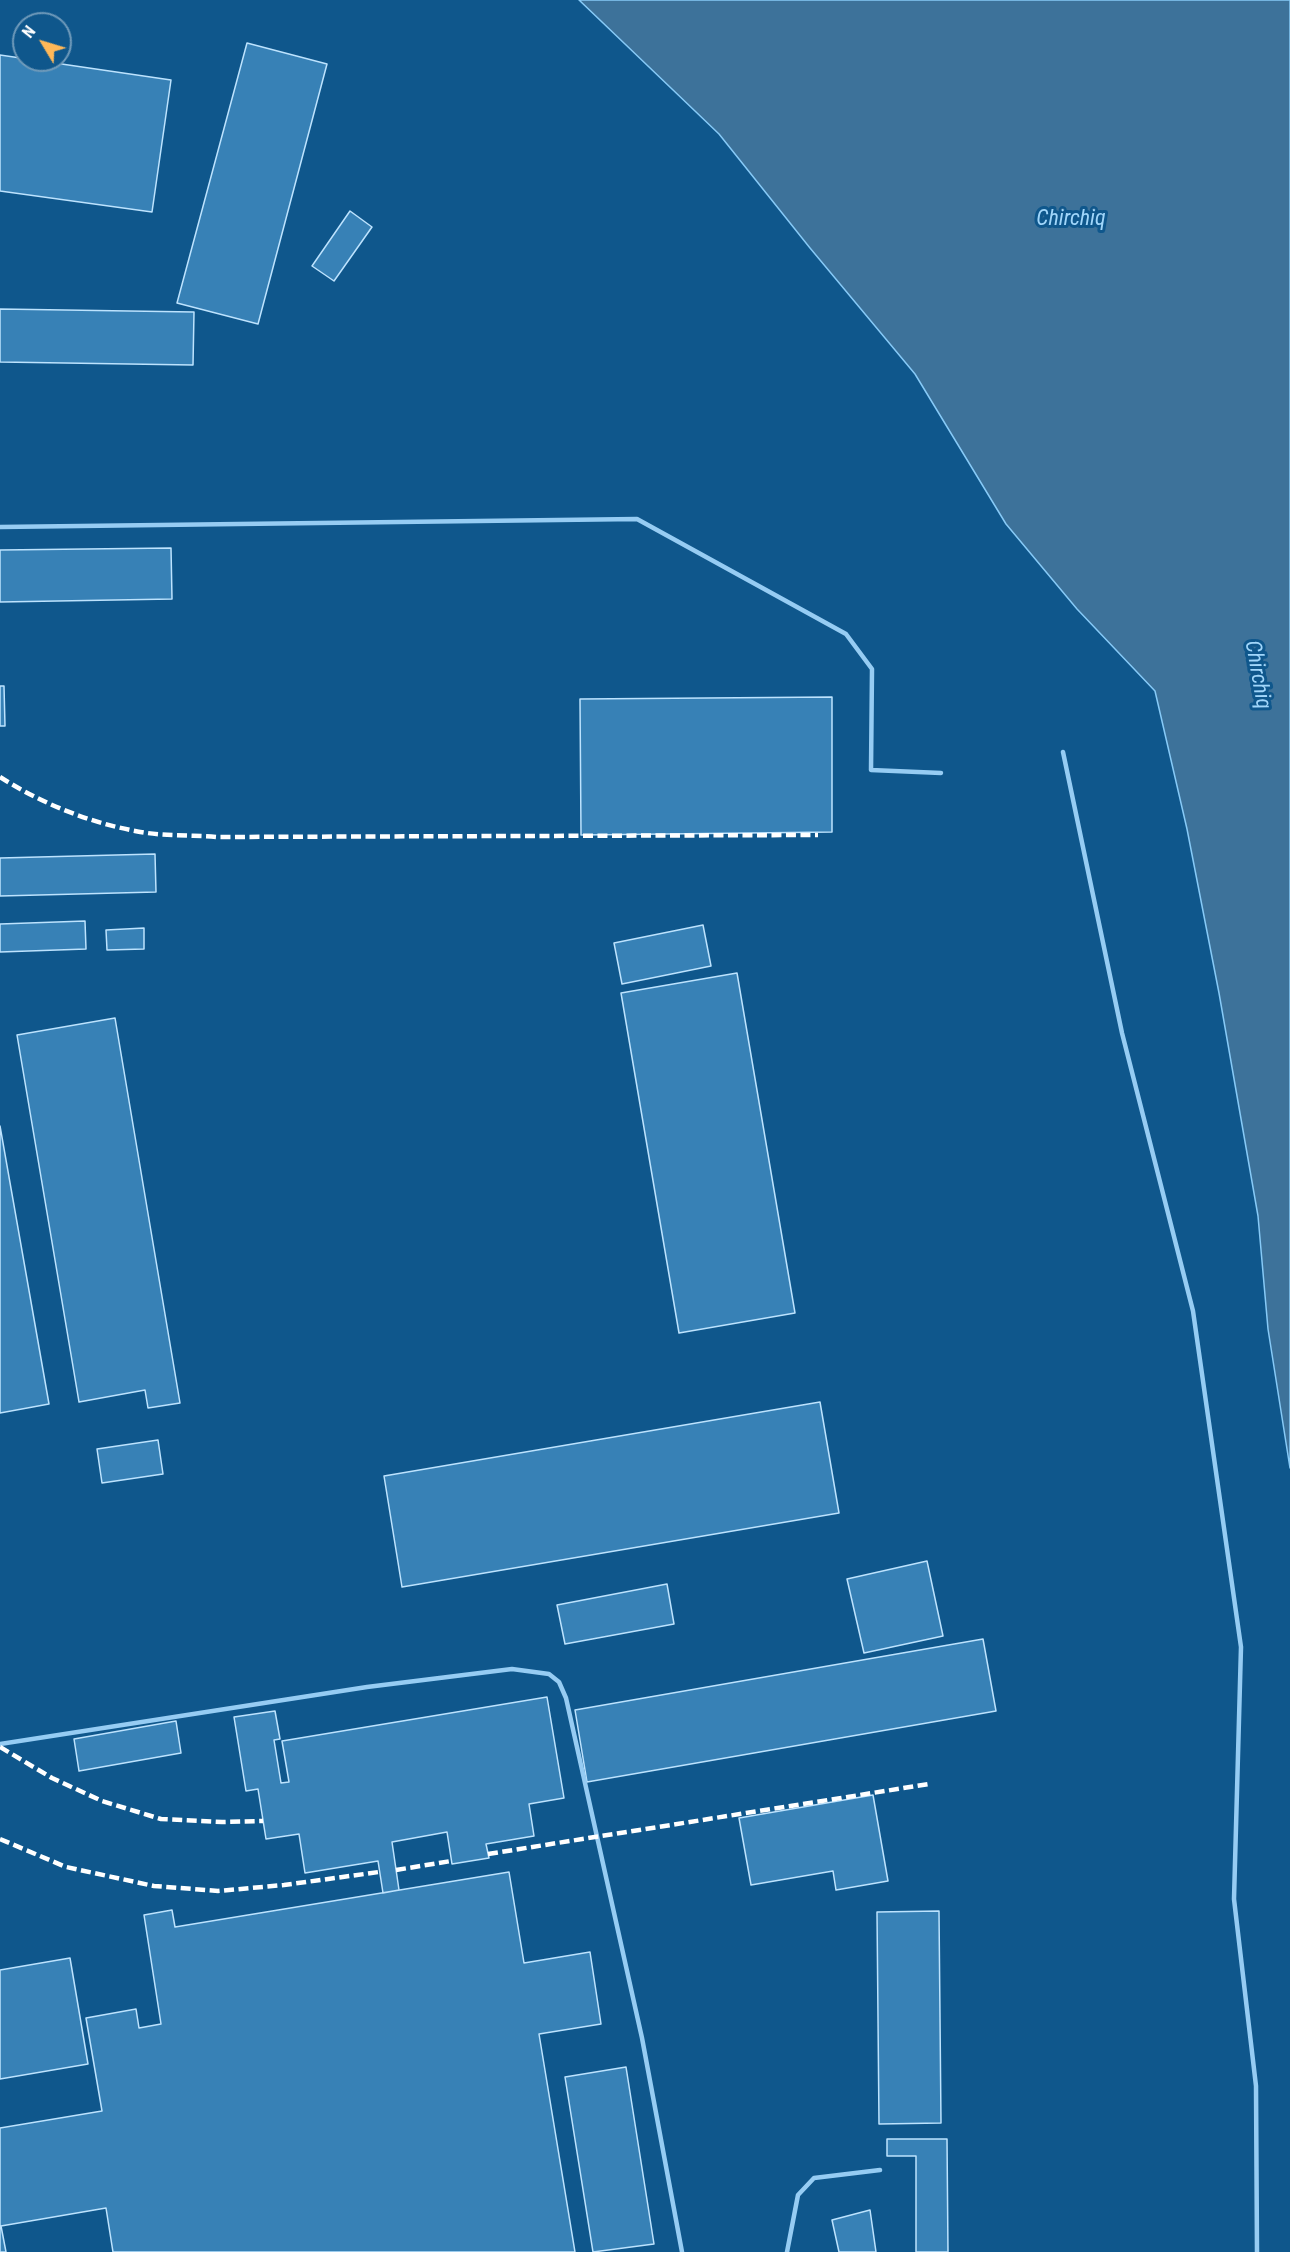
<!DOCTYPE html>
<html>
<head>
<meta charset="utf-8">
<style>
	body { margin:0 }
	#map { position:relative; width:1290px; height:2252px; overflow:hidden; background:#0f578c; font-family:"Roboto Condensed",sans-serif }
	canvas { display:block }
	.north { position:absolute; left:12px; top:12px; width:60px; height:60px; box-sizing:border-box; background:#0f578c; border:2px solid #6f9aba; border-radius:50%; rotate:308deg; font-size:16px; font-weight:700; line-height:24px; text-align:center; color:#fff }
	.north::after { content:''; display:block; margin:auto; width:21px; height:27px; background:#ffb858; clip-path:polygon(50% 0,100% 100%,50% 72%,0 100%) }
</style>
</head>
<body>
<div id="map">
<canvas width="1290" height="2252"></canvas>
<div class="north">N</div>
</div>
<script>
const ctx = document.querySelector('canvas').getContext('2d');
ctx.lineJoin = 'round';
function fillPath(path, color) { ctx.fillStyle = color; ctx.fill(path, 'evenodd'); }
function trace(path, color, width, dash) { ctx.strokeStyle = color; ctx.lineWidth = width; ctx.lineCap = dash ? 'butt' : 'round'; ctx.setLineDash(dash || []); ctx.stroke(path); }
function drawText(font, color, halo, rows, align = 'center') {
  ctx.font = font + ' "Roboto Condensed",sans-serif'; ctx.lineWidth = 6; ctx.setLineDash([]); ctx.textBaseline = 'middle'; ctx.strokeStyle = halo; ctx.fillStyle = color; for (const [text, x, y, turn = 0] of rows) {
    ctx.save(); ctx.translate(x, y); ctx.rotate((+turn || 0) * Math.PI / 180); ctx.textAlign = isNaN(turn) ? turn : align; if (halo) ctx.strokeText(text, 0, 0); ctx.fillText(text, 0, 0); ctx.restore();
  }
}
const water = new Path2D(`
	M579 0H1290V1468L1268 1329 1258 1216 1219 993 1187 829 1155 691 1077 609 1006 524 915 374 810 248 719 134Z`);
const building = new Path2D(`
	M247 43 327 64 258 324 177 303Z
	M0 55 171 80 152 212 0 191Z
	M350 211 372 227 334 281 312 266Z
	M0 309 194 312 193 365 0 362Z
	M171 548 172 599 0 602V550Z
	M0 686H4L5 726H0Z
	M832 697V832L581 835 580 699Z
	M155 854 156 892 0 896V858Z
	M85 921 86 949 0 952V924Z
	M703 925 711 966 622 984 614 943Z
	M144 928V949L107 950 106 930Z
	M737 973 795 1313 679 1333 621 993Z
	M115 1018 180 1403 148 1408 145 1390 79 1402 17 1035Z
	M0 1126 49 1404 0 1413Z
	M820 1402 839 1513 402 1587 384 1476Z
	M158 1440 163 1474 102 1483 97 1449Z
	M927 1561 943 1636 864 1653 847 1579Z
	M667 1584 674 1624 565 1644 557 1605Z
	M983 1639 996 1711 587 1782 575 1710Z
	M547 1697 564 1798 529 1804 534 1836 486 1844 489 1858 452 1864 447 1832 392 1842 399 1890 383 1893 378 1861 305 1873 299 1834 266 1839 258 1789 246 1791 234 1717 275 1711 280 1739 274 1740 281 1783 289 1782 282 1741Z
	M176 1721 181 1753 79 1771 74 1739Z
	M873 1795 888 1881 836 1890 833 1871 751 1885 739 1818Z
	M509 1872 524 1963 590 1952 601 2024 539 2034 575 2252H113L106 2208 1 2226 6 2252H0V2128L102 2111 86 2018 136 2009 139 2028 161 2024 144 1915 172 1910 175 1927Z
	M939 1911 941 2123 879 2124 877 1912Z
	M70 1958 88 2064 0 2079V1970Z
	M626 2067 654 2244 593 2252 565 2077Z
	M887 2139H947L948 2252H916V2156H887Z
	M870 2210 876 2252H839L832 2220Z`);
const lane = new Path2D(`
	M0 527 637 519 846 634 872 669 871 770 941 773
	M1063 752 1122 1033 1193 1311 1241 1647 1234 1899 1256 2086 1257 2252
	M0 1744 367 1687 512 1669 549 1674 559 1682 566 1698 642 2038 682 2252
	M787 2252 798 2195 814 2178 880 2170`);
const rail = new Path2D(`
	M0 777C44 805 95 825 147 833 169 836 193 835 216 837L818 835
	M0 1747 52 1778 102 1801 161 1819 222 1822 263 1821
	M0 1839 66 1867 154 1886 218 1891 284 1885 379 1872
	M488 1854 929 1784
	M396 1870 451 1861`);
const waterNames = [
	["Chirchiq",1071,219],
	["Chirchiq",1257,675,80]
];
fillPath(water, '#3d729a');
trace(water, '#87caf7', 1.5);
fillPath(building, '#3781b6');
trace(building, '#bde3fe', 1.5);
trace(lane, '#96ccf3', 4.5);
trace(rail, '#fff', 4.5, [10, 4.5]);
drawText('italic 22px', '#a1d6fa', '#0f578c', waterNames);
</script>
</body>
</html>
